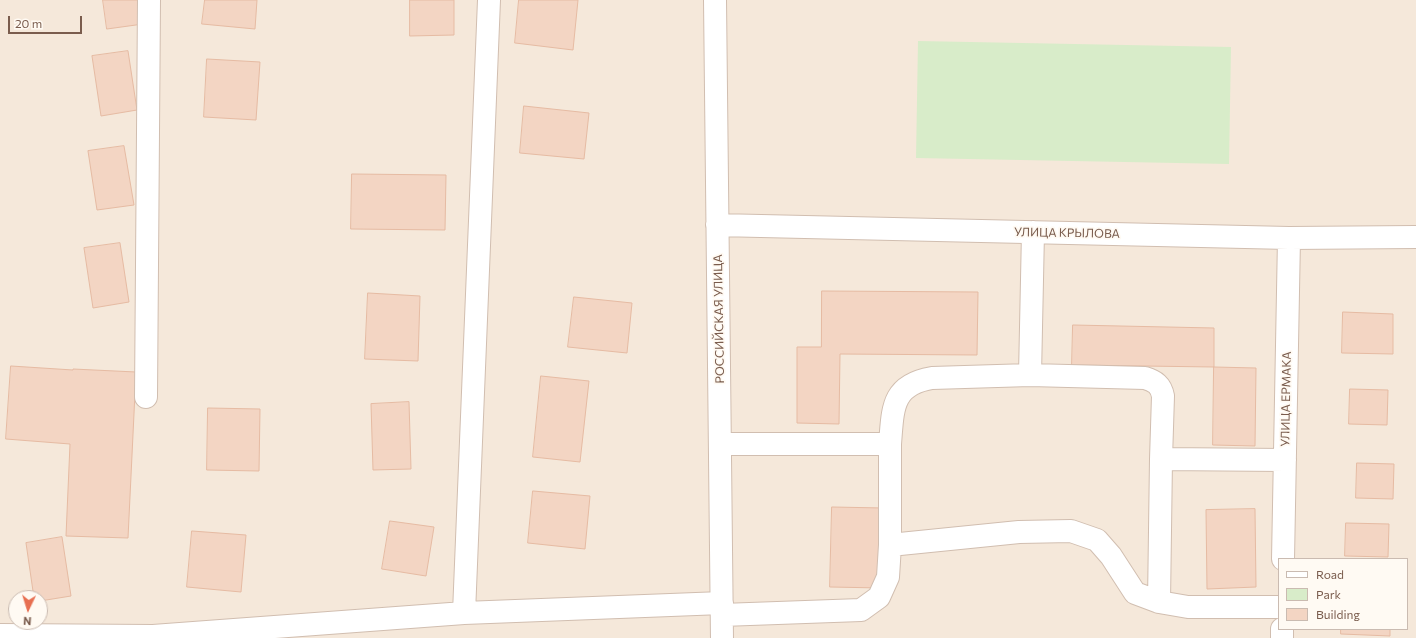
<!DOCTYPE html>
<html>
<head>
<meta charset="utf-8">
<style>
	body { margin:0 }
	#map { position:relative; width:1416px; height:638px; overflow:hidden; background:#fdf6ec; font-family:Commissioner,sans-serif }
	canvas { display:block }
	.legend { position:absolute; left:1278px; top:558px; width:130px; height:72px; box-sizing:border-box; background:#fffaf3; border:1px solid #cabbb1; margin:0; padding:5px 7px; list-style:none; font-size:12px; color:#7a5c4d }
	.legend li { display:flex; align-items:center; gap:8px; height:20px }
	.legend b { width:20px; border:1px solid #cabbb1 }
	.north { position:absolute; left:8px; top:590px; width:40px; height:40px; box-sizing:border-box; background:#fffaf3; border:1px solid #cabbb1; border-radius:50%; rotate:184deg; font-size:11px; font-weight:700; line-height:16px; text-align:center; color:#7a5c4d }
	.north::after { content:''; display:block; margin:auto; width:14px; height:18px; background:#e76f51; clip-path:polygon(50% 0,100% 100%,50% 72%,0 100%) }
	.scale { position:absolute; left:8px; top:16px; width:74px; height:18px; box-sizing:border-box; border:2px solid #7a5c4d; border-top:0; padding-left:5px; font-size:12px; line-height:14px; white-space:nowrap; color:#7a5c4d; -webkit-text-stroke:3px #fffaf3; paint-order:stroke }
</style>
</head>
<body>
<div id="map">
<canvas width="1416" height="638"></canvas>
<ul class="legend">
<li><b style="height:5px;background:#fff"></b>Road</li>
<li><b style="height:11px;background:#d8ecc9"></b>Park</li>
<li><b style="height:11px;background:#f3d5c3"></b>Building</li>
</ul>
<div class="north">N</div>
<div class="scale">20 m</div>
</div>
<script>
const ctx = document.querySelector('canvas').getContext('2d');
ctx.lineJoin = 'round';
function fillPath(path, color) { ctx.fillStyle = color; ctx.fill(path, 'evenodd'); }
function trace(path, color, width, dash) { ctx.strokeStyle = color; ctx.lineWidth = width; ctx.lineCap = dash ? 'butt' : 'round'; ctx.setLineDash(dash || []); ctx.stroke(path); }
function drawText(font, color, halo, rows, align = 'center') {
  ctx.font = font + ' Commissioner,sans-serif'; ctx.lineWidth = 3.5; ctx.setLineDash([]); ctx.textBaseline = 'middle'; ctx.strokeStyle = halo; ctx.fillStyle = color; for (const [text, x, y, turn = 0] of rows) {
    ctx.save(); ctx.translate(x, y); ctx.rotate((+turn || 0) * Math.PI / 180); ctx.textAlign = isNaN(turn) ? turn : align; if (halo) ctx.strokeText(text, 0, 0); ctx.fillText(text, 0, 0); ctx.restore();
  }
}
const residential = new Path2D(`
	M0 0H1416V638H0ZM1279 559H1407V629H1279ZM16 598H40V622H16Z`);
const green = new Path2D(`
	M918 41 1231 47 1229 164 916 158Z`);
const building = new Path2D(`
	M103 0H140L143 24 107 29Z
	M205 0H257L255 29 202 24Z
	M410 0H454V35L410 36Z
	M519 0H578L573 50 515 43Z
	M128 51 137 110 101 116 92 56Z
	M207 59 260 62 256 120 204 117Z
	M524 106 589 113 584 159 520 153Z
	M124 146 134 205 97 210 88 151Z
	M352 174 446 175 445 230 351 229Z
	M120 243 129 302 93 308 84 248Z
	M822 291 978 292 977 355 840 354 839 424 797 423V347H821Z
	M368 293 420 296 418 361 365 359Z
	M574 297 632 303 627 353 568 347Z
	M1343 312 1393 314V354L1342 353Z
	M1073 325 1214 328V367L1072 365Z
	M11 366 73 370V369L136 372 128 538 66 536 70 444 6 439Z
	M1214 367 1256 368 1255 446 1213 445Z
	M541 376 589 381 580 462 533 457Z
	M1350 389 1388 390 1387 425 1349 424Z
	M409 402 411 469 373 470 371 404Z
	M208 408 260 409 259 471 207 470Z
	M1357 463 1394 464 1393 499 1356 498Z
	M533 491 590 496 585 549 528 543Z
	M832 507 883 508 881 588 830 587Z
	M1255 509 1256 587 1207 589 1206 510Z
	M390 521 434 527 426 576 382 569Z
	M1346 523 1389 524 1388 557 1345 556Z
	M192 531 246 535 241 592 187 587Z
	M62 537 71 596 40 601V598H34L26 543Z
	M1341 629H1390V636L1341 634Z`);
const minor = new Path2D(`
	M715 0 722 638
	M717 225 1289 238 1416 237
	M1030 375 1033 232
	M146 397 149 0
	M720 444H890V545
	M890 444C893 409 891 385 932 378L1030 375 1145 378C1155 381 1161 385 1163 396L1161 459 1285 460
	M1283 559 1289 238
	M1159 602 1161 459
	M464 613 489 0
	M722 615 861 610 879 597 888 577 890 545 1019 532 1071 531 1097 540 1111 556 1135 593 1159 602 1188 607H1279
	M0 635 153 636 464 613 722 603
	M1282 638V629`);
const streetNames = [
	["УЛИЦА КРЫЛОВА",1067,233,1],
	["РОССИЙСКАЯ УЛИЦА",719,319,-91],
	["УЛИЦА ЕРМАКА",1286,399,-89]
];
fillPath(residential, '#f5e8da');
fillPath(green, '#d8ecc9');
fillPath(building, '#f3d5c3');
trace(building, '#e6bba3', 1);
trace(minor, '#d1beb0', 24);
trace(minor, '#fff', 22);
drawText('12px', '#7a5c4d', '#fffaf3', streetNames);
</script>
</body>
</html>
